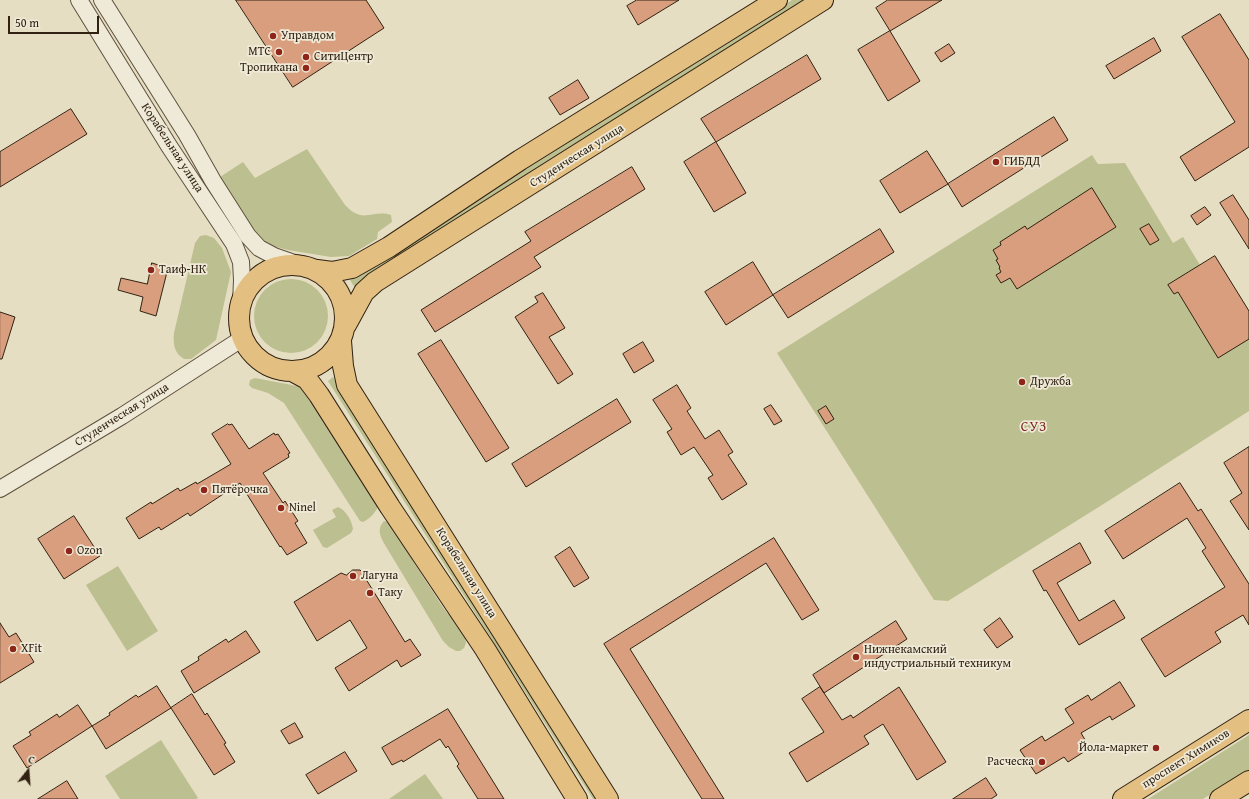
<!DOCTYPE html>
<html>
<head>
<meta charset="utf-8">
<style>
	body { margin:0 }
	#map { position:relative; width:1249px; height:799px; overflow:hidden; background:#e6dec3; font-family:"Gentium Book Plus",serif }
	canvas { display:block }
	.north { position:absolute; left:8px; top:751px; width:40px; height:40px; -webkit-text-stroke:3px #efead8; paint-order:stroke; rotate:17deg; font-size:11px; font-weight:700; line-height:16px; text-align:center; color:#312212 }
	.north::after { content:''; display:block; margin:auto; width:14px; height:18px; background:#312212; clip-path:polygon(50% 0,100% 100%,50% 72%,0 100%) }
	.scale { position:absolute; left:8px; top:16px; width:91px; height:18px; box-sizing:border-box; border:2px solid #312212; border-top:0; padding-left:5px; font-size:12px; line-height:14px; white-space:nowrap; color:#312212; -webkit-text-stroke:3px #efead8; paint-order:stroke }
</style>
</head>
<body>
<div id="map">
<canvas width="1249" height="799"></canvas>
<div class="north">С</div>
<div class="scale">50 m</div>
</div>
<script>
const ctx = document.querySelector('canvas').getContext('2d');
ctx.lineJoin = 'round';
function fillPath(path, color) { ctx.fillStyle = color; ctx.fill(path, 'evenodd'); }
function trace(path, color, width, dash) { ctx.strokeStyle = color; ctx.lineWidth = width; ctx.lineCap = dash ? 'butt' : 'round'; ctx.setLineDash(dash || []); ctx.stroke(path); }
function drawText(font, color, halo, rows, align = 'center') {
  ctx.font = font + ' "Gentium Book Plus",serif'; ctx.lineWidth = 3.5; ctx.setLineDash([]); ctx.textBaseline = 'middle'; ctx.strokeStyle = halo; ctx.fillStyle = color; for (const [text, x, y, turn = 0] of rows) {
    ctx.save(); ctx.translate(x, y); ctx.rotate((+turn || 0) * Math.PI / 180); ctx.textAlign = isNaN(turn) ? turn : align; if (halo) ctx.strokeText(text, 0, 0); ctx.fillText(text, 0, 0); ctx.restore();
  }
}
const green = new Path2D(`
	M792 0H808L355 288 350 280Z
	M307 149 345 205C364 225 371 209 391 215L392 222 378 232 377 239 349 256 331 257 288 250 264 244 251 235 218 181 220 177 243 162 255 178Z
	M1092 155 1098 164 1125 163 1173 243 1183 237 1200 265 1215 256 1249 311V411L1102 505 948 601 934 600 777 353Z
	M206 235 214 238 222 248 231 272 216 340 191 359H184C174 353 173 344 174 333L195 243 200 236Z
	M254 316a37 37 0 1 1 74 0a37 37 0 1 1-74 0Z
	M333 377 600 799H593L328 381Z
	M255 378 297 386 308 390 379 505C375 513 371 518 363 522L360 521 284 403 268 393 252 388 249 385 250 380Z
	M338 507C346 510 352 521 353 529L351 533 327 548 323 547 313 530 336 517 332 510Z
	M384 521 392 523 407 549 414 563 442 606 448 614 452 615 465 636 466 643 464 648 460 651H456L449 647 443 641 385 545C381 537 376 530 384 521Z
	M118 566 158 631 127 651 86 585Z
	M1249 735V770L1203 799H1148Z
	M161 740 198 798 196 799H120L105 776Z
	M425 774 443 799H389Z`);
const building = new Path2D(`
	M236 0H366L384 28 293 87Z
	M637 0H679L638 25 627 6Z
	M888 0H942L890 31 876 8Z
	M1220 14 1249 60V147L1195 181 1180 157 1235 122 1182 37Z
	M890 31 920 81 888 101 858 50Z
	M1154 38 1161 51 1114 79 1106 66Z
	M949 44 955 53 941 62 935 53Z
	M807 55 821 79 716 142 701 119Z
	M578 80 589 98 560 115 549 98Z
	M71 109 87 134 0 187V152Z
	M1054 117 1068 140 962 207 948 184Z
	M716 142 746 193 714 212 684 162Z
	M927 151 948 184 900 213 880 181Z
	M632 167 645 189 534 257 541 267 435 332 421 310 531 241 525 232Z
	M1092 188 1116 227 1017 289 1010 278 1001 283 996 275 1001 272 999 268 1000 267 996 260 998 259 993 250 1001 245 1000 242 1025 226 1027 229Z
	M1233 195 1249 220V249L1220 203Z
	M1205 207 1211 215 1197 225 1191 216Z
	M1149 224 1159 240 1150 245 1140 229Z
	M880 229 894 252 788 318 773 295Z
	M1215 256 1249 311V339L1218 358 1178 292 1174 294 1168 285Z
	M753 262 773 295 726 325 705 292Z
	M152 263 168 268 156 316 140 311 143 297 118 290 121 278 147 284Z
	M543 293 565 328 549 337 573 374 558 384 515 317 538 302 535 297Z
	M0 312 15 317 2 359H0Z
	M441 340 509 448 486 462 418 354Z
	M643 342 654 361 634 373 623 354Z
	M677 385 691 408 687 411 705 439 719 430 733 452 728 455 747 484 722 500 708 478 713 475 694 447 681 455 667 432 672 429 653 400Z
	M617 399 631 422 526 487 512 464Z
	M771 405 782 421 774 425 764 409Z
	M826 406 834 419 826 424 818 411Z
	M228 424 229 425 232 424 249 449 274 433 275 435 278 434 290 453 288 454 289 457 263 473 283 503 285 501 298 521 295 523 307 543 287 555 281 546 280 547 240 483 190 516 188 513 161 530 159 527 139 539 126 518 151 502 152 504 178 488 180 491 196 482 197 484 231 464 212 434Z
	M1249 447V530L1230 501 1242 493 1224 463Z
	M1180 483 1198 511 1201 509 1249 584V625L1243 615 1215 632 1221 642 1165 677 1141 639 1225 587 1202 551 1206 548 1187 518 1123 559 1105 531Z
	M74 516 100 556 64 579 38 539Z
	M774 538 819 610 802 620 766 563 630 649 724 799H702L604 644Z
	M1080 543 1091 563 1057 583 1079 621 1114 600 1125 618 1079 645 1046 590 1044 591 1033 571Z
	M570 547 589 578 574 587 555 557Z
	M353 570H360L364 574V576L405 642 410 639 421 655 401 667 397 660 349 691 335 668 367 648 350 620 317 641 294 602 341 573 346 575Z
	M1000 618 1013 637 997 648 984 630Z
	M896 621 907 639 824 693 813 675Z
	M0 623 9 637 16 633 34 662 0 683Z
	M246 631 260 652 194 693 181 671 199 660 198 657 226 639 228 642Z
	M1120 682 1135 706 1112 720 1110 716 1081 733 1090 748 1068 762 1064 757 1036 774 1020 750 1042 736 1045 741 1074 723 1065 709 1088 695 1091 700Z
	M157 686 171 708 106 749 92 726 110 715 109 713 136 695 138 697Z
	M820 687 842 720 851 715 853 718 899 687 946 762 917 780 883 724 864 736 869 744 807 782 789 753 824 732 802 699Z
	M192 694 205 715 207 713 226 743 224 744 235 762 214 775 171 708Z
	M78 705 92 726 27 768 13 746 31 735 29 732 57 714 59 717Z
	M448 709 504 799H478L457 766 459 764 448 746 446 748 440 739 403 762 402 760 392 765 382 748Z
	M295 723 303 737 289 744 281 731Z
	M345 752 357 771 318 794 306 775Z
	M986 778 997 795 991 799H953Z
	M67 781 78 799H38Z`);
const minor = new Path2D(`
	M79 0 169 146 234 244 241 262 242 280 241 303
	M102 0 187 135 213 181 248 236 259 248 274 256 300 265
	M0 489 122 416 243 338`);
const major = new Path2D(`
	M239 318a53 53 0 1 1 106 0a53 53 0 1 1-106 0Z
	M317 270 332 272 352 268 389 247 520 160 777 0
	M346 325 364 292 375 282 823 0
	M341 341 343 366 347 385 608 799
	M294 372 307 379 319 395 390 507 485 649 577 799
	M1123 799 1249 720
	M1220 799 1249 781`);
const markers = [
	[273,36,4,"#8f2418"],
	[279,52,4,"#8f2418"],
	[306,57,4,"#8f2418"],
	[306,68,4,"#8f2418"],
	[996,162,4,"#8f2418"],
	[151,270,4,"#8f2418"],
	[1022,382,4,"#8f2418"],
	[204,490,4,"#8f2418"],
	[281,508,4,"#8f2418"],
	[69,551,4,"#8f2418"],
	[353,576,4,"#8f2418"],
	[370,593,4,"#8f2418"],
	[13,649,4,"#8f2418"],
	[856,657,4,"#8f2418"],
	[1156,748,4,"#8f2418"],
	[1042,762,4,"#8f2418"]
];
const poiNames = [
	["Управдом",281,36],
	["МТС",271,52,"right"],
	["СитиЦентр",314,57],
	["Тропикана",298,68,"right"],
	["ГИБДД",1004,162],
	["Таиф-НК",159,270],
	["Дружба",1030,382],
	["Пятёрочка",212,490],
	["Ninel",289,508],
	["Ozon",77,551],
	["Лагуна",361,576],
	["Таку",378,593],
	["XFit",21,649],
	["Нижнекамский",864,650],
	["индустриальный техникум",864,664],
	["Йола-маркет",1148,748,"right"],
	["Расческа",1034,762,"right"]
];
const streetNames = [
	["Корабельная улица",172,148,57],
	["Студенческая улица",577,156,-32],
	["Студенческая улица",122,415,-32],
	["Корабельная улица",466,573,58],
	["проспект Химиков",1186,759,-32]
];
const quarterNames = [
	["СУЗ",1034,427]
];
fillPath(green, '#bcbf8f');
fillPath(building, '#d99e7e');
trace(building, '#312212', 1);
trace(minor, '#5e513e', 18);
trace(major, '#312212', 22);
trace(minor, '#efead8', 16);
trace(major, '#e3bf82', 20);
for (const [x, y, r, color] of markers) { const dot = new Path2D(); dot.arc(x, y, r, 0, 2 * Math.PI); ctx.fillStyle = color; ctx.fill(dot); trace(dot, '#efead8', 1.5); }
drawText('12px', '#312212', '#efead8', poiNames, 'left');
drawText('12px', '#312212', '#efead8', streetNames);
ctx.letterSpacing = '1px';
drawText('14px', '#7a1f14', '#efead8', quarterNames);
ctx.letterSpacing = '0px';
</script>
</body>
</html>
